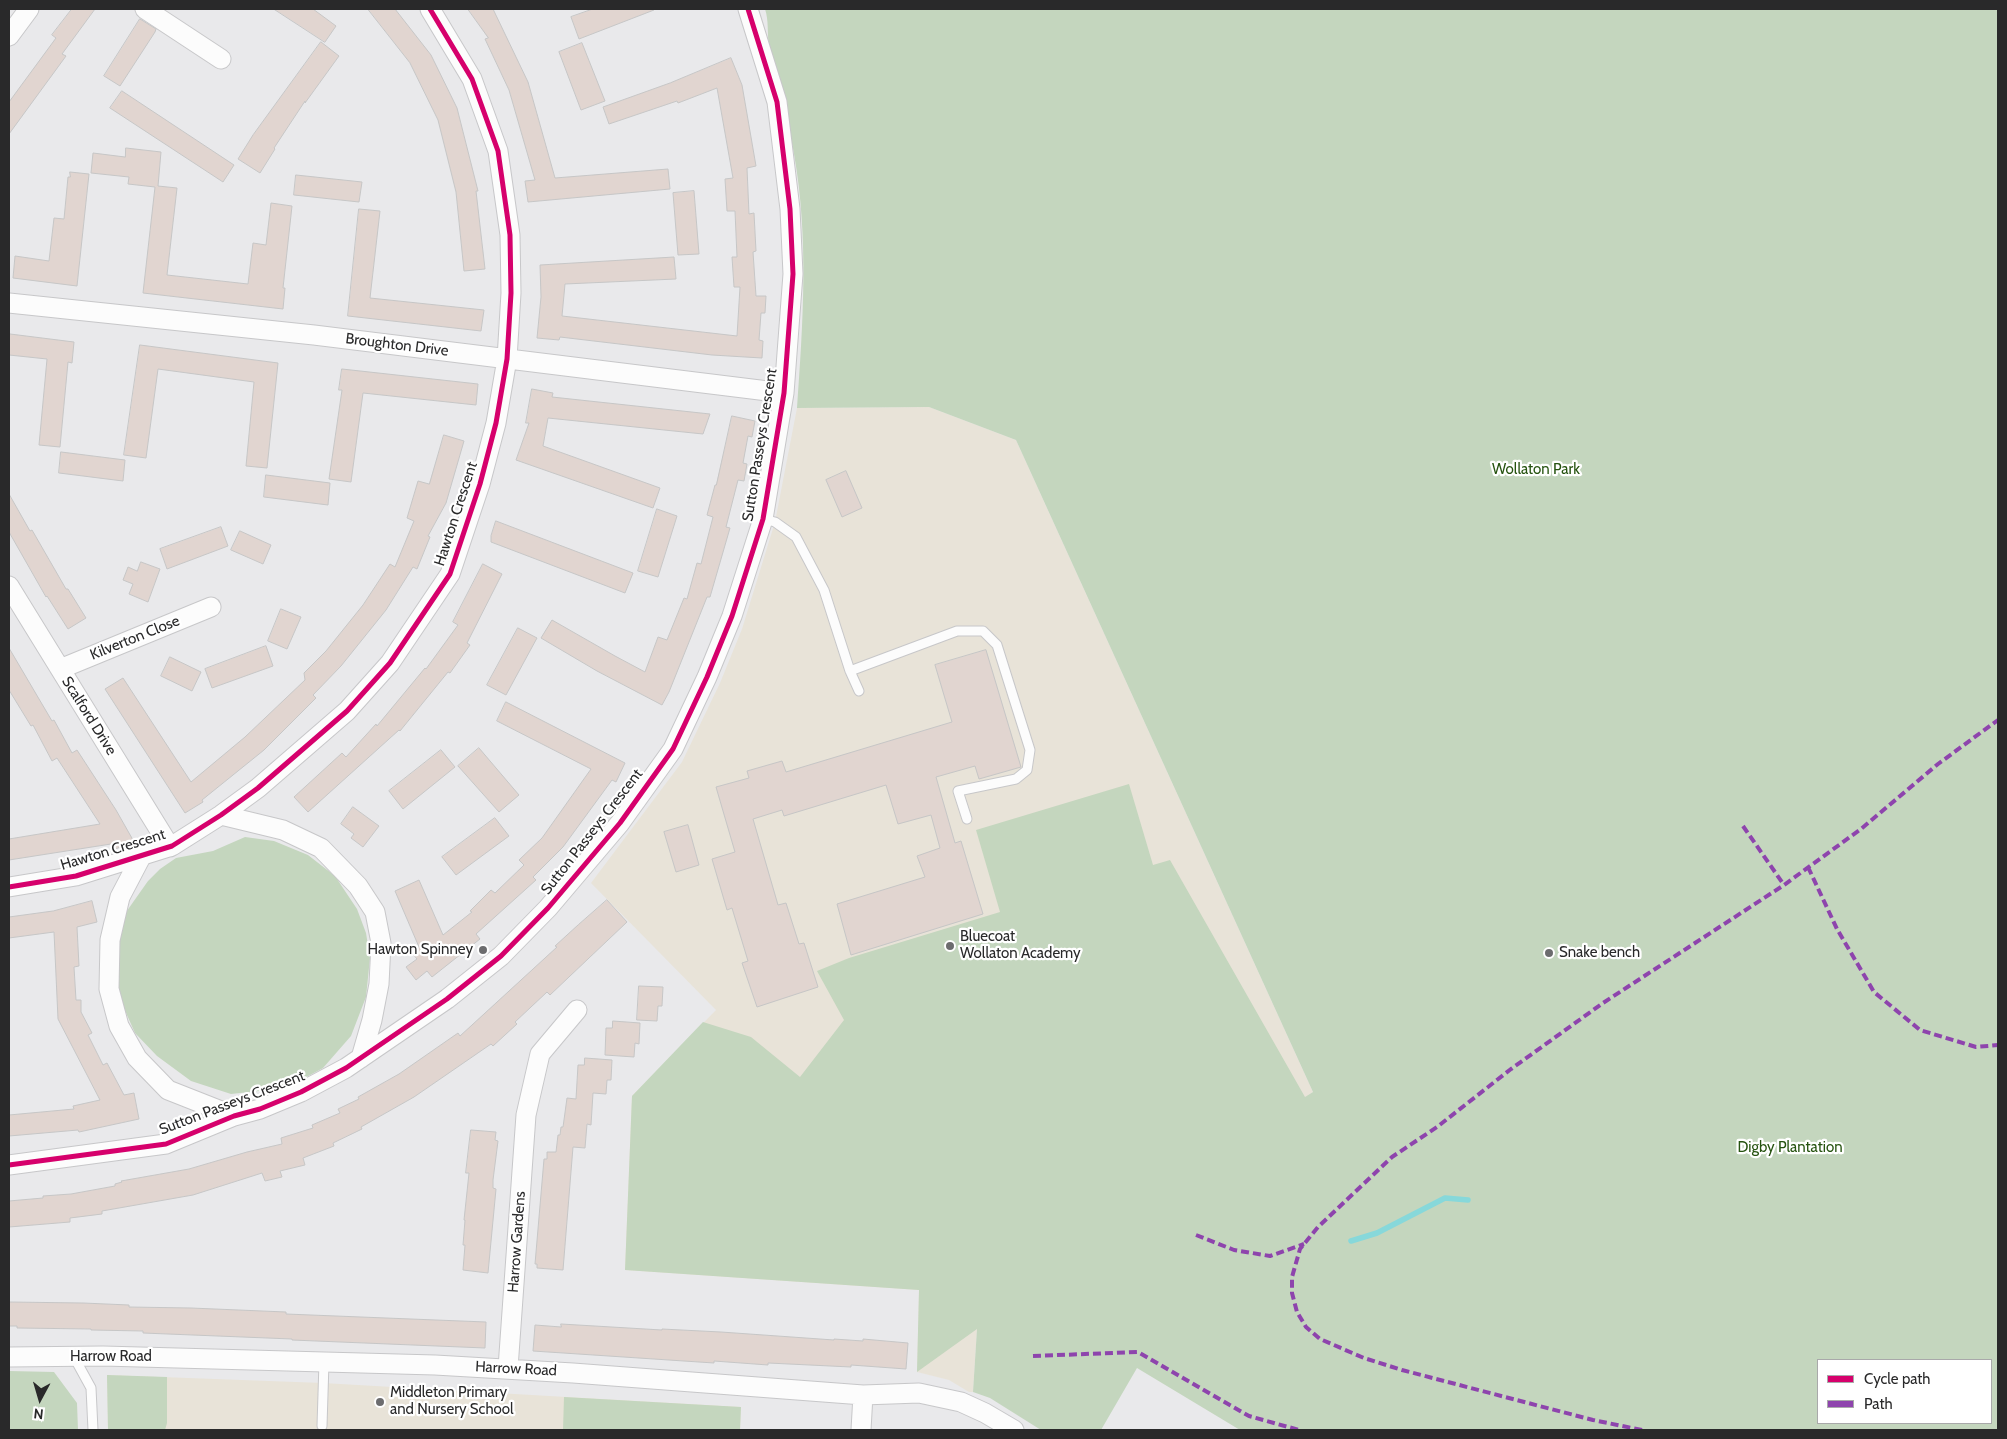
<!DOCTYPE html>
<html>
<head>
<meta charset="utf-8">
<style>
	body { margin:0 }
	#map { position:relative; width:2007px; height:1439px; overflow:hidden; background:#e9e9eb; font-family:Cabin,sans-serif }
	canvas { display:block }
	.frame { position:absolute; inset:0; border:10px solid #29292a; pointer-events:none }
	.legend { position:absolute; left:1817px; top:1359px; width:175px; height:65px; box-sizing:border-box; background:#fff; border:1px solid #a9a9aa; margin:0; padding:6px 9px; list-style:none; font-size:15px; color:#29292a }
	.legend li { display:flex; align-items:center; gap:10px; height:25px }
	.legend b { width:25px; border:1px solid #a9a9aa }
	.north { position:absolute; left:15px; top:1374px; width:50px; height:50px; -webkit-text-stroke:4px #fff; paint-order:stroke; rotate:186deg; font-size:14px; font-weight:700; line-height:20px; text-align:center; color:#29292a }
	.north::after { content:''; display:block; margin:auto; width:18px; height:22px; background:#29292a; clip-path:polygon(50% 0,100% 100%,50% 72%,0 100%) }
</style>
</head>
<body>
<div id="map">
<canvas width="2007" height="1439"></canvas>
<div class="frame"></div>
<ul class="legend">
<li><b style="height:6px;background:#d6006c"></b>Cycle path</li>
<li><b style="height:6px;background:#8e44ad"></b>Path</li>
</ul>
<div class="north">N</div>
</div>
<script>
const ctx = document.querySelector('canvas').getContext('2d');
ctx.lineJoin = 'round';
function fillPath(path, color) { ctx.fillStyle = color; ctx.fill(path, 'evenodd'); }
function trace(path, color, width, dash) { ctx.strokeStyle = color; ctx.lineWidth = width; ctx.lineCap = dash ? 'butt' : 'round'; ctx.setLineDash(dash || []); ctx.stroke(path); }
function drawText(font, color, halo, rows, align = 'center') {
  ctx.font = font + ' Cabin,sans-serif'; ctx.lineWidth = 4.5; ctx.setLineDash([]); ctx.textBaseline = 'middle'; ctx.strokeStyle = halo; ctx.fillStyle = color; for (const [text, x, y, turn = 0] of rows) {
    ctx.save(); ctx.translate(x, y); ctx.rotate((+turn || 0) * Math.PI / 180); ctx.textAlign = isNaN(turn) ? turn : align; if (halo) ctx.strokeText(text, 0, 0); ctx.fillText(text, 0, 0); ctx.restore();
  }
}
const education = new Path2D(`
	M929 407 1016 440 1313 1092 977 1329 973 1392H969L949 1380 917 1372 919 1290 625 1270 632 1096 716 1010 591 883 682 762 720 683 742 629 775 522 797 408Z
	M107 1375 323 1383 741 1407 740 1430H108Z`);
const green = new Path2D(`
	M765 9H1998V1430H1240L1137 1368 1101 1430H1041L990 1398 973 1392 977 1329 917 1372 919 1290 625 1270 632 1096 703 1022 751 1037 800 1077 844 1020 817 971 849 958 1000 912 976 830 1129 784 1153 865 1170 860 1305 1097 1313 1092 1016 440 929 407 797 408C803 324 809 238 794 154 788 117 776 82 769 46 767 33 769 21 765 9ZM1818 1360H1991V1423H1818Z
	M245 837 274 841 308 855 335 876 357 909 366 933 370 958 366 997 351 1036 323 1068 286 1088 231 1094 191 1081 157 1056 135 1033 123 1006 117 983 115 956 124 915 148 881 160 869 176 858 213 851Z
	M9 1371 54 1372 77 1403 78 1430H9Z
	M107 1375 167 1377V1423L165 1430H108Z
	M564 1397 741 1407 740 1430H563Z`);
const stream = new Path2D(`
	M1351 1241 1377 1233 1445 1198 1468 1200`);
const building = new Path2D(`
	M72 9H95L62 54 66 56 9 134V102L56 38 52 35Z
	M274 9H313L336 26 325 42Z
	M368 9H395L431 55 457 108 478 191H476L485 269 464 271 456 192 438 120 410 63Z
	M468 9H493L528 82 555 178 668 169 670 189 528 202 525 181 535 180 509 90 485 39 488 38Z
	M593 9H654V10L579 39 571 17Z
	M140 19 156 29 155 32 120 86 104 76Z
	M321 42 339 56 305 103V101L274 148 275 149 260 173 238 159 253 135Z
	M582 43 605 101 581 110 559 52Z
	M731 58 742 85 756 166 747 168 749 214 754 213 756 251 753 252 756 296H766L765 313H761L759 340 763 341 762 358 712 355 560 337 559 340 537 338 541 297 540 265 674 257 676 279 565 284 562 316 737 336 740 287H734L732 257H737L735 211H727L725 179 733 178 717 88 678 103 677 101 609 124 603 107 670 83Z
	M122 91 234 165 223 182 110 108Z
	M126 148 161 152 158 186 177 188 167 275 248 284 253 243 266 245 271 203 292 206 283 288H285L283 309 143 293 155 187 128 184 129 177 91 173 93 153 125 157Z
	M70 172 89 174 77 286 13 278 15 256 49 261 54 218 64 219 68 177H70Z
	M296 175 362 182 359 202 294 195Z
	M694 191 699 254 678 255 673 193Z
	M359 209 380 211 370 298 484 310 481 331 348 316Z
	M10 334 74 342 72 363 68 362 60 447 39 445 47 359 9 355Z
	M140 345 278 363 267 468 246 466 254 382 158 369 146 458 124 455Z
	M342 369 478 384 476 405 363 393 351 482 329 479 342 390H339Z
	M532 389 553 393 552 397 710 414 703 434 548 418 543 446 660 488 653 508 516 460 529 423H526Z
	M732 416 755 421 752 437 748 436 743 463 747 464 744 481 738 480 726 527 730 528 710 597H707L669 692 662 705 597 671 541 638 552 620 615 656 645 672 658 637 667 640 684 598 687 599 697 563 701 564 713 517 707 515 715 485H716Z
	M444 435 464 441 446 503 428 536 430 537 417 569 413 567 386 610 341 666 313 695 316 698 264 750 202 800 203 802 185 813 105 689 123 678 191 782 245 737 305 680 304 673 326 651 363 605 390 564 395 567 414 521 407 518 418 481 429 484Z
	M61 452 125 460 123 481 59 473Z
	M846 471 862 508 842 517 826 480Z
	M266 475 330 483 328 505 264 497Z
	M9 494 30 531 32 530 66 589H68L86 618 68 629 47 596 46 597 9 532Z
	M657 509 677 516 658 577 638 571Z
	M496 521 633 573 625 593 491 542V536Z
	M221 527 228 546 167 569 160 549Z
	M240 531 271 545 263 564 231 550Z
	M141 562 160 569 148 602 129 594 133 584 123 580 128 567 137 571Z
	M483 564 502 574 467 643 470 645 450 673 448 672 400 731 399 730 308 812 294 797 342 753 346 757 376 724 377 726 425 668 426 669 458 625 453 622Z
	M281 609 301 617 287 649 268 641Z
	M518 628 537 638 506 695 487 685Z
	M266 646 273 666 212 688 205 669Z
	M9 648 52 721 54 720 72 753 77 750 116 810 133 840 114 850 111 844 9 860V839L100 824 57 758 52 761 33 725 31 726 9 690Z
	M986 650 1021 767 979 779 975 766 936 777 955 843 961 841 983 914 851 955 837 904 925 877 917 856 940 848 931 815 898 824 886 785 784 816 782 810 753 819 778 905 786 903 799 944 804 943 818 987 757 1007 742 963 748 961 732 908 727 910 712 859 735 852 716 787 749 778 747 771 782 761 786 772 952 722 935 665Z
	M170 657 201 672 192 691 161 676Z
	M506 702 625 763 616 782 612 780 563 847 533 877 536 880 476 934 480 939 432 977 427 971 416 980 406 967 417 959 412 953 419 947 395 891 419 880 443 935 472 912 470 911 491 890 495 893 524 865 519 860 542 838 591 769 497 721Z
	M479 748 519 795 499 812 458 766Z
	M441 750 455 767 403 809 389 791Z
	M353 807 379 826 363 847 351 838 354 834 341 824Z
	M495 818 509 836 456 875 442 857Z
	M688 825 699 865 676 872 664 832Z
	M607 900 627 922 550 995 547 992 515 1022 517 1024 493 1046 491 1044 414 1097 361 1127 362 1129 333 1143 334 1146 303 1158 305 1165 280 1171 282 1177 265 1181 262 1173 193 1195 102 1211V1214L70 1218V1222L9 1227V1201L43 1198V1196L71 1194 115 1186V1184L122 1182 121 1181 189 1169 247 1152 282 1144 281 1138 313 1128 312 1125 340 1113 338 1109 359 1099 358 1097 399 1074 458 1033 460 1036 557 947 555 946 578 925Z
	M92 901 97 922 77 927 79 966 74 967 76 1000H81V1012L92 1033 88 1035 103 1065 107 1063 124 1095 134 1093 139 1119 79 1132 78 1130 9 1136V1115L74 1109 73 1106 100 1100 58 1019 54 932 9 938V917L53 911Z
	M639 986 663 987 662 1006H658L657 1021 637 1020Z
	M613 1021 640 1023 639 1044 635 1043 634 1057 605 1055 606 1028H612Z
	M585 1058 612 1060 611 1080H607L606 1094 593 1093 591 1125 587 1124 585 1148 573 1147 563 1270 537 1268V1264H535L544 1159H547V1152H556L558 1135H560L561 1127H563L567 1098 576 1099 578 1065H584Z
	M471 1130 496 1132 495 1140 498 1141 493 1180V1188L496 1189 488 1273 463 1270 465 1245H463L465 1220H464L469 1173H466Z
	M9 1302 83 1303 129 1305V1307L191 1308 286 1312V1314L486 1322 485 1348 292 1340V1339L143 1333V1331L91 1330V1329L17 1328V1326H9Z
	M561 1324 662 1330V1329L721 1332 834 1340V1339L863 1341V1339L908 1343 906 1369 851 1365V1367L768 1363V1365L714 1361V1363L533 1351 535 1325 561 1327Z`);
const service = new Path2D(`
	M763 519 775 522 796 537 824 590 850 671 859 691
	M850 671 957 631H983L997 645 1030 750 1027 770 1016 779 958 791 967 819
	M74 1357 91 1388 93 1430
	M322 1426 324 1362`);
const minor = new Path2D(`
	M145 9 221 59
	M9 36 29 9
	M9 303 314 335 784 393
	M9 586 170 847
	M60 669 211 607
	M221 815 283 830 321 848 358 886 375 912 381 943 379 984 372 1020 361 1058
	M142 855 120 897 110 940 109 989 119 1026 137 1058 168 1090 234 1116
	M9 887 76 876 172 846 221 815 258 788 347 711 390 663 450 574 480 484 496 423 507 359 511 293 510 235 498 151 472 79 430 9
	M9 1165 166 1144 234 1116 260 1109 301 1092 346 1068 447 999 501 956 548 908 620 823 673 749 707 677 732 616 763 519 784 393 793 274 790 209 777 102 748 9
	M9 1357 103 1356 435 1365 573 1373 863 1395 919 1393 961 1402 985 1413 1014 1430
	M508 1368 526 1115 540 1054 577 1010
	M861 1430 863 1395`);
const quiet = new Path2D(`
	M1743 826 1784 885
	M1808 867 1837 929 1874 992 1920 1030 1976 1047 1998 1045
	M1196 1235 1234 1250 1270 1256 1304 1244
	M1033 1356 1138 1352 1249 1416 1299 1430
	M1642 1430 1593 1420 1402 1370 1364 1358 1320 1339 1306 1327 1297 1312 1292 1293V1277L1300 1249 1318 1227 1392 1157 1437 1127 1511 1069 1603 1003 1784 885 1861 829 1938 764 1998 720`);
const cycleway = new Path2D(`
	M9 887 76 876 172 846 221 815 258 788 347 711 390 663 450 574 480 484 496 423 507 359 511 293 510 235 498 151 472 79 430 9
	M9 1165 166 1144 234 1116 260 1109 301 1092 346 1068 447 999 501 956 548 908 620 823 673 749 707 677 732 616 763 519 784 393 793 274 790 209 777 102 748 9`);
const markers = [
	[950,946,5,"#6c6c6e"],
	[483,950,5,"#6c6c6e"],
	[1549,953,5,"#6c6c6e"],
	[380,1402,5,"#6c6c6e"]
];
const streetNames = [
	["Broughton Drive",397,345,7],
	["Sutton Passeys Crescent",760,445,-81],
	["Hawton Crescent",456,514,-72],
	["Kilverton Close",135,638,-22],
	["Scalford Drive",89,716,58],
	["Sutton Passeys Crescent",592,832,-52],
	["Hawton Crescent",113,850,-17],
	["Sutton Passeys Crescent",232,1103,-21],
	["Harrow Gardens",517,1242,-86],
	["Harrow Road",111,1357],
	["Harrow Road",516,1369,3]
];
const parkNames = [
	["Wollaton Park",1536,470],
	["Digby Plantation",1790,1148]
];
const poiNames = [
	["Bluecoat",960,937],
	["Wollaton Academy",960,954],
	["Hawton Spinney",473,950,"right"],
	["Snake bench",1559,953],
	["Middleton Primary",390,1393],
	["and Nursery School",390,1410]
];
fillPath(education, '#e8e3d8');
fillPath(green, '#c4d6be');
trace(stream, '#87d8da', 5.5);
fillPath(building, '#e1d5d0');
trace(building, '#c6c6c6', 1);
trace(service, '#c7c7c9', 11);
trace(minor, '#c7c7c9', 21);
trace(service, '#fcfcfc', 9);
trace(minor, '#fcfcfc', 19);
trace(quiet, '#8e44ad', 4, [8, 4]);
trace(cycleway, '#d6006c', 5);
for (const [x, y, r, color] of markers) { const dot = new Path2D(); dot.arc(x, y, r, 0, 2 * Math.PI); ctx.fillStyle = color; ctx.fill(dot); trace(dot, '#fff', 2); }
drawText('15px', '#29292a', '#fff', streetNames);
drawText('15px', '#265310', '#fff', parkNames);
drawText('15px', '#29292a', '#fff', poiNames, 'left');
</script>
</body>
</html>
